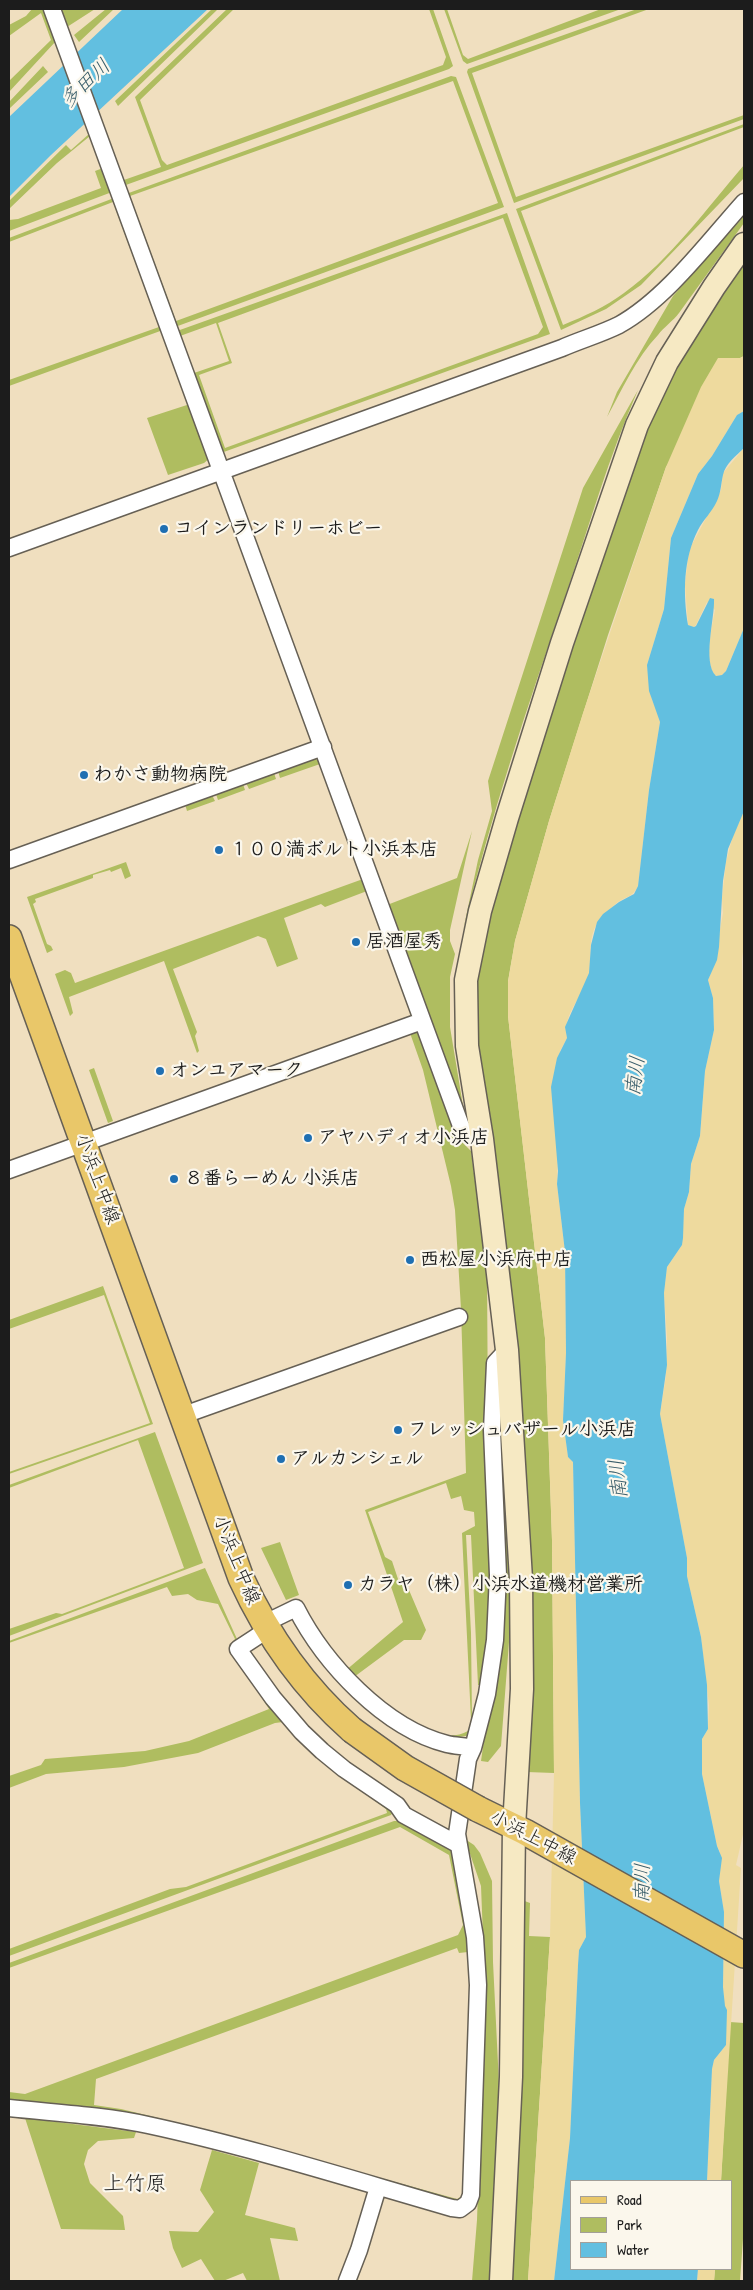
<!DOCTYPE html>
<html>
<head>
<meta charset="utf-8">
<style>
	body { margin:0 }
	#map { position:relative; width:753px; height:2290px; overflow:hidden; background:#f0dfbf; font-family:"Patrick Hand",sans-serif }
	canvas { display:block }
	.frame { position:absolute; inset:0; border:10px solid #1c1c1c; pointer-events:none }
	.legend { position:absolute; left:570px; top:2180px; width:162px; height:90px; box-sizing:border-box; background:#fbf7ec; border:1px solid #a29f99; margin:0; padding:6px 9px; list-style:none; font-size:15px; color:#1c1c1c }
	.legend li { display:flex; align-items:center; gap:10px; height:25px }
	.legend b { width:25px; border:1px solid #a29f99 }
</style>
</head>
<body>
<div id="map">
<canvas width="753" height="2290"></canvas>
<div class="frame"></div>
<ul class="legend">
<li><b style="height:6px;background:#e9c769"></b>Road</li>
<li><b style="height:14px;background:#afbd60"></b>Park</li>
<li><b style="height:14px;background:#62bfe0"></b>Water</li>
</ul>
</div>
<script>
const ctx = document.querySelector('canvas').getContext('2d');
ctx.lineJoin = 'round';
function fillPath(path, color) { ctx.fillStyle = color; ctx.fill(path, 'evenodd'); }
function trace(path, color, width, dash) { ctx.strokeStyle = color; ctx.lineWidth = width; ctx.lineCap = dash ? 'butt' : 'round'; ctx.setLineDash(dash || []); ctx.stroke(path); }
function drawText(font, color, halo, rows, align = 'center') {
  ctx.font = font + ' "Patrick Hand","Klee One",sans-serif'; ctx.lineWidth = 4.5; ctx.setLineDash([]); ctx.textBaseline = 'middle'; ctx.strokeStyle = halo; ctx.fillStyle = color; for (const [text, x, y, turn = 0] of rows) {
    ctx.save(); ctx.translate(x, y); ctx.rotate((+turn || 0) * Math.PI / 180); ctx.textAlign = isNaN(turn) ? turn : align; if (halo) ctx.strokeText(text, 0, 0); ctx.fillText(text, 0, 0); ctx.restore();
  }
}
const green = new Path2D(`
	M32 9H44L56 41 9 92V81L51 40 41 13 9 36V25L26 16Z
	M60 9H95L67 27Z
	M106 9H114L79 42 74 35Z
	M212 9H218L118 106 115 101Z
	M227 9H234L140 100 162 160 167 165 443 65 446 57 429 9H433L453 66 449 69 123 186 121 181 161 167 135 97Z
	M444 9H447L463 55 468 59 601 9H621L467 64 463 61Z
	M637 9H649L472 73 516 197 744 115V119L514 203 467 72 468 69Z
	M43 66 48 72 9 109V102Z
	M451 76 456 77 504 207 175 327 126 194ZM453 81 498 203 176 321 130 196Z
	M744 124V127L521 211 563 325C585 316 605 307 624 293 670 260 707 208 744 165V178L641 285 606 309 561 330 516 209Z
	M89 134 90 136 57 163 9 209V201L66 145 71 150Z
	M103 168 112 192 9 231V220L18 219 101 188 95 171Z
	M114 198 163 330 9 386V380L159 327 113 202 9 242V238Z
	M507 213 550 334 221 453 177 331ZM503 218 543 327 538 334 225 448 199 375 232 363 218 323ZM216 323 229 361 194 373 180 336Z
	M744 216V223L679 313C673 321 664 327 658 335 636 358 622 390 607 417L617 392 673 296Z
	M744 259V356L740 358 666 467 608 635 549 821 515 941 508 981V1016L545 1338 552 1540 554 1773 527 1772 476 1044 475 980 500 867 622 496 662 390Z
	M638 390C609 456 589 526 566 594 528 705 490 817 463 931L478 860 492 811 488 781 583 488Z
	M190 404 210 458 204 463 168 475 147 418Z
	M314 758 319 761 320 764 280 778 278 771Z
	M274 773 276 779 249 789 246 783Z
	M243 784 245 790 218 800 216 794Z
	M212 795 215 801 187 811 185 804Z
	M472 831 450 930V941L455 954 450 977V1027L465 1118 387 905 457 878Z
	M126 862 131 876 125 879 121 868 111 872 110 870 93 875V878L35 899 36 902 33 904 47 944 51 946 53 950 47 953 27 897Z
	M363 879 367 891 325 907 321 904 284 918 298 959 277 967 266 939 258 936 173 969 197 1032 195 1036 199 1051 197 1053 164 961 69 997 73 1013 70 1016 55 974 65 970 71 973 75 983Z
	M415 1032 420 1033 459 1139 471 1151 487 1272 488 1429 493 1574 490 1639 483 1685H478L471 1535H466L471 1633 472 1721 471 1735 448 1739 409 1723 400 1719 367 1692 345 1671 403 1622 365 1510 466 1473 461 1309 455 1210 451 1186 423 1070 410 1033ZM446 1483 451 1499 461 1496 464 1510 474 1512 475 1526 462 1533 471 1720 468 1731C433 1751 378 1700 354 1677L404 1640H421L426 1630 406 1583 400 1585 392 1561 385 1557 368 1512Z
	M94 1068 113 1121 108 1123 89 1070Z
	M103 1286 153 1424 9 1474V1472L150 1423 104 1295 9 1329V1320Z
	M499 1407 510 1577 509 1642 501 1746 488 1762 481 1761 486 1726Z
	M155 1432 203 1563 9 1636V1629L56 1613 62 1614 184 1568 138 1440 9 1488V1485Z
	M280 1542 299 1595 286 1600 261 1548Z
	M205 1568 237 1639 231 1646 252 1679 394 1810 391 1815 9 1956V1949L170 1889 186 1887 387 1813 386 1809 340 1775 283 1722 275 1723 198 1753 124 1767 46 1774 9 1788V1776L41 1765 45 1759 145 1751 189 1741 269 1709 229 1646 235 1639 218 1604 197 1600 188 1594 172 1596 167 1587 9 1643V1641Z
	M394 1821H402L453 1851 470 1938 473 1985 466 2197 461 2203 361 2176 9 2103V2092L25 2094 458 1935 463 1925 449 1855 400 1827 9 1968V1963ZM457 1948 459 1953 468 1952 470 1986 462 2196 457 2199 192 2126 121 2109 94 2105 96 2079Z
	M465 1839 474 1845 480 1853 492 1881 493 1962 499 2084 489 2281H472L477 2220 485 1988 481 1886Z
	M522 1900 530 1903 529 1936 550 1937 528 2281H508Z
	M730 2022 744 2023V2225L740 2281H714L715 2269H732V2181H721Z
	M25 2118 136 2132 134 2138 98 2141 88 2150 84 2164 90 2183 123 2216 125 2230 61 2229Z
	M212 2150 259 2163 245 2215 295 2228 298 2241 270 2238 280 2281H247L243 2273 223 2281H215L201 2259 182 2268 173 2248 169 2231 198 2232 214 2212 200 2190Z`);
const sand = new Path2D(`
	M744 356V411L737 415 712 456 698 474 671 538 664 609 647 665 652 700 658 713 660 722 649 790 638 886C633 897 627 896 618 902 612 907 604 915 599 921 587 936 592 957 589 974 584 998 562 1012 567 1038L560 1051 557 1184 565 1252 566 1353 563 1420 568 1457 573 1462 580 1803 586 1937 579 1950 578 1965 570 2138 554 2281H528L550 1937 554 1773 552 1540 545 1338 508 1016V982L515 941 549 821 583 713 666 467 701 387 718 358H740Z
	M744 448V628L726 671 722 675 716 676C703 664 712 626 715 610L707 602 696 625 694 627 688 625 685 584 689 550 721 490 723 473Z
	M744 811V942L742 961 744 1025V1830L736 1865 741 1868 721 2181H707L712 2069 714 2060 726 2045 723 1987 724 1912 719 1881 720 1852 717 1846 702 1774V1739L708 1729 709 1705 701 1637 687 1576V1558L660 1414 666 1376 667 1337 664 1293 667 1267 682 1245 684 1209 689 1192 691 1164 700 1136 705 1071 714 1030 713 998 708 980 713 968 723 913 722 898 726 862 733 835Z
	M698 2269H715L714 2281H697Z`);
const water = new Path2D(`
	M123 9H208L51 155 9 197V117Z
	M744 411V448C737 455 725 464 723 475 721 484 721 492 717 501 712 512 703 520 698 530 683 559 683 594 688 625L694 627 696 626 710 598 714 599C715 618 702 662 716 676L722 675 726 671 744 628V811L728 849 723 881 719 947 717 960 708 980 713 998 714 1030 705 1071 700 1136 691 1164 689 1192 684 1209 683 1238 682 1245 667 1267 664 1293 667 1365 660 1414 687 1558V1576L701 1637 707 1685 708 1729 702 1739V1774L717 1846 722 1858 719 1881 724 1912 723 1987 725 2006 727 2010 726 2045 714 2060 712 2069 707 2181H572V2269H698L697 2281H554L570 2138 578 1965 579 1950 586 1937 580 1803 573 1462 568 1457 563 1420 566 1353 565 1252 557 1184 558 1171 551 1087 557 1058 567 1038 565 1027 589 973 591 945 597 922 603 914 619 902 634 894 638 886 649 790 660 722 649 691 647 665 664 609 671 538 698 474 712 456 737 415Z`);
const street = new Path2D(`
	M52 9 461 1126 467 1134 482 1139
	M9 548 562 348C580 340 601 334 619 325 666 299 708 242 744 202
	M9 860 323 747
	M9 1170 422 1021
	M181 1416 459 1317
	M263 1624 296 1608C324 1663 384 1728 447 1744 455 1746 465 1746 473 1748
	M267 1630 238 1649 273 1698 302 1732 322 1751 344 1769 397 1805 404 1815 459 1845
	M9 2108C55 2113 102 2115 148 2125 250 2147 351 2179 452 2208L460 2209 468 2203 471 2195 478 1985 475 1937 457 1834 468 1759 473 1748 487 1694 495 1640 498 1575 492 1430 495 1363 507 1350
	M347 2281 359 2250 378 2187`);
const secondary = new Path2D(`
	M501 2281 511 2077 514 1827 522 1689 521 1579 507 1350 482 1139 467 1046 466 980 480 911 507 818 562 643 637 425 667 362 714 287 744 244`);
const primary = new Path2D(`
	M9 938 241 1578C268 1637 303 1687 352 1730
	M478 1809 525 1832 744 1955`);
const primaryBridge = new Path2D(`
	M352 1730 405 1768 478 1809`);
const markers = [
	[164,529,5,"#1f6fb2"],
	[84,775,5,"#1f6fb2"],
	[219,850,5,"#1f6fb2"],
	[356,942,5,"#1f6fb2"],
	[160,1071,5,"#1f6fb2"],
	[308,1138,5,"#1f6fb2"],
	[174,1179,5,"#1f6fb2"],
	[410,1260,5,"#1f6fb2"],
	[398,1430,5,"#1f6fb2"],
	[281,1459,5,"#1f6fb2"],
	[348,1585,5,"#1f6fb2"]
];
const poiNames = [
	["コインランドリーホビー",174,529],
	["わかさ動物病院",94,775],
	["１００満ボルト小浜本店",229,850],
	["居酒屋秀",366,942],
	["オンユアマーク",170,1071],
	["アヤハディオ小浜店",318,1138],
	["８番らーめん 小浜店",184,1179],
	["西松屋小浜府中店",420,1260],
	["フレッシュバザール小浜店",408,1430],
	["アルカンシェル",291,1459],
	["カラヤ（株）小浜水道機材営業所",358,1585]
];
const streetNames = [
	["小浜上中線",97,1179,70],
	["小浜上中線",236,1560,68],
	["小浜上中線",533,1838,28]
];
const waterNames = [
	["多田川",86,84,-44],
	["南川",636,1076,-82],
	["南川",619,1479,-96],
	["南川",643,1883,-88]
];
const quarterNames = [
	["上竹原",135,2184]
];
fillPath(green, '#afbd60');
fillPath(sand, '#eeda9e');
fillPath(water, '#62bfe0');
trace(street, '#666055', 19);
trace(secondary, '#666055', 25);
trace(primary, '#666055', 28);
trace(street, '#fff', 16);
trace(secondary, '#f6e9c3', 22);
trace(primary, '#e9c769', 25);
trace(primaryBridge, '#666055', 28, []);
trace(primaryBridge, '#e9c769', 25);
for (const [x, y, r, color] of markers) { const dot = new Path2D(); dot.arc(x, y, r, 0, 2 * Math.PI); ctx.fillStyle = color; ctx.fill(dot); trace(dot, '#fbf7ec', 2); }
drawText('bold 19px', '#1c1c1c', '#fbf7ec', poiNames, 'left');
drawText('19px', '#1c1c1c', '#fbf7ec', streetNames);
drawText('italic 20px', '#385d6a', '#fbf7ec', waterNames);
drawText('21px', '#1c1c1c', '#fbf7ec', quarterNames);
</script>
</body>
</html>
